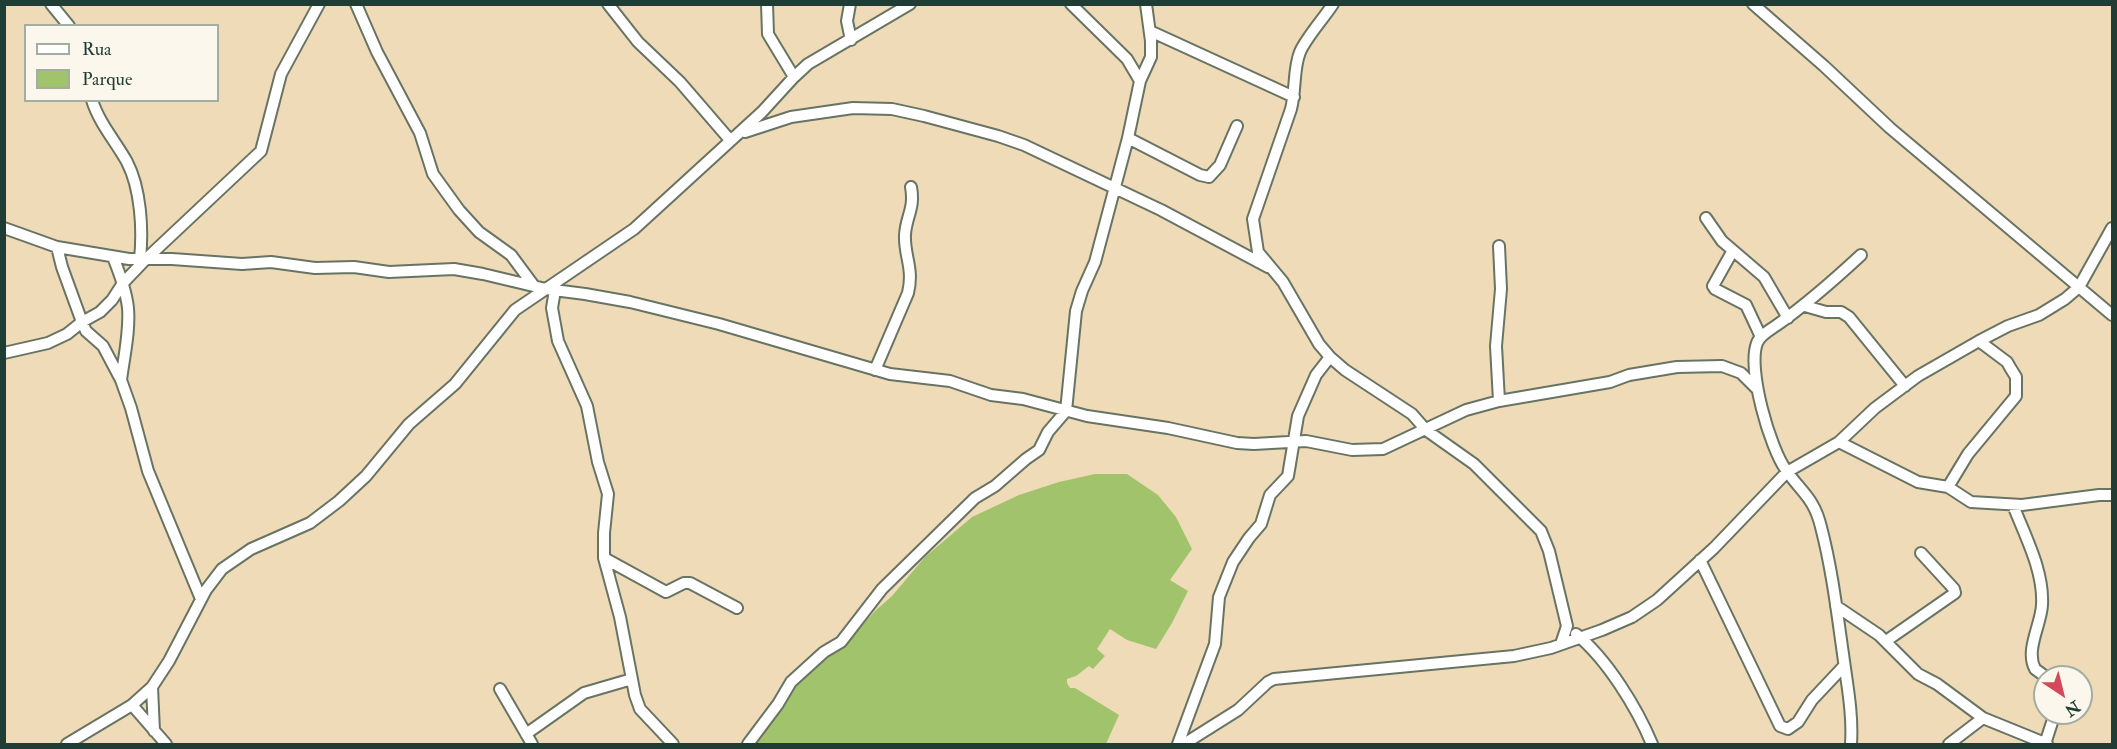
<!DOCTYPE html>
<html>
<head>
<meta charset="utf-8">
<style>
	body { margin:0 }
	#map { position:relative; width:2117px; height:749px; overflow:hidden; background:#f0dbb9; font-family:"IM FELL Double Pica",serif }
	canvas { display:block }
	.frame { position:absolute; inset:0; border:6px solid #1f3d34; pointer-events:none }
	.legend { position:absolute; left:24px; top:24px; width:195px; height:78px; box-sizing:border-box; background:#fbf7ec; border:2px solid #a3ada2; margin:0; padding:8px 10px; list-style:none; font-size:18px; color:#1f3d34 }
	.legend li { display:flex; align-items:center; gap:12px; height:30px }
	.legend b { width:30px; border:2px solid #a3ada2 }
	.north { position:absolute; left:2033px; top:665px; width:60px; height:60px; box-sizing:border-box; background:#fbf7ec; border:2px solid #a3ada2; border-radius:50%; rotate:145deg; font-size:16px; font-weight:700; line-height:24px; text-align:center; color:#1f3d34 }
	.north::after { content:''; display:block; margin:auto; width:21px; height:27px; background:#d1495b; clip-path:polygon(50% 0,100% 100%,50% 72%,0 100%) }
</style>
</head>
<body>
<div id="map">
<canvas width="2117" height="749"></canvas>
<div class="frame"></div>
<ul class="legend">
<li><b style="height:8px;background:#fff"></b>Rua</li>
<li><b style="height:16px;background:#a1c36c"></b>Parque</li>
</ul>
<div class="north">N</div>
</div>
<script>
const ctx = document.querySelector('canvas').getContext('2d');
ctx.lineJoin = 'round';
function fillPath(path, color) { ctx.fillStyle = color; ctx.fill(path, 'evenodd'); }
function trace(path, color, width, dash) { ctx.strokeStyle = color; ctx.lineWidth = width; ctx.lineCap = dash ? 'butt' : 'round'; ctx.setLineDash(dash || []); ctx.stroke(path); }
const green = new Path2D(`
	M1095 474H1127L1158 495 1176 517 1192 549 1170 580 1188 591 1172 623 1156 649 1127 640 1110 629 1097 649 1105 656 1093 669 1089 666 1076 676 1067 679V683L1070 688H1075L1119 715 1106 744H742L754 725 784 699 814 665 856 632 876 610 892 596 925 557 972 517 1019 495 1059 482Z`);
const street = new Path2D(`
	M51 4 69 26
	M356 4 377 52 420 133 433 174 459 210 479 232 511 255 534 286
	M608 4 638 42 680 82 730 140
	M767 4 768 34 794 77
	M850 4 847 21 851 40
	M1071 4 1127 59 1140 81
	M1333 4C1324 18 1306 38 1300 52 1293 69 1296 90 1291 109L1253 219 1258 252 1283 282 1319 344 1330 357 1345 370 1412 414 1426 430 1474 464 1541 531 1549 551 1567 626 1561 644
	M1753 4 1824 66 1890 128 2112 315
	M1150 31 1294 97
	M92 100C99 123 116 142 127 162 141 189 143 230 140 259
	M745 132 791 117 853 108 892 109 924 116 998 136 1024 145 1161 210 1268 267
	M1128 138 1200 175 1209 177 1220 165 1237 126
	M1706 218 1722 241 1764 277 1788 318
	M4 228 57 247 129 259H172L242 264 271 262 315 268 354 267 389 272 454 269 483 274 546 289 585 294 630 302 719 324 890 374 950 381 991 395 1023 399 1087 416 1168 428 1237 443 1254 444 1306 441 1352 450 1383 449 1466 410 1499 401 1610 382 1629 375 1677 367 1722 366 1741 373 1756 388
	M57 247 62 267 82 322 86 331 103 346 121 380 131 408 148 471 201 599
	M1732 252 1713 286 1715 289 1746 305 1761 337
	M113 257C120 274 126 290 128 308 130 331 124 357 121 380
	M555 290 552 308 558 341 587 406 598 462 608 494 604 533V558L620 617 635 695 640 709 673 744
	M1805 306 1826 312H1841L1849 317 1905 386
	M4 353 48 343 67 334 82 322 100 312 112 300 123 283 145 260 261 151 281 74 319 4
	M875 370 908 293C914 268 904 256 905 235 906 216 915 209 911 187
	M1499 401 1496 346 1501 289 1499 246
	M1839 442 1918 482 1948 487 1971 502 2022 505 2099 495H2112
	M1948 487 1968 454 2016 396V377L2011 369 2007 362 1979 341
	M2013 505C2025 536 2044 571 2042 605 2041 625 2025 650 2035 669L2046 677
	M604 558 666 592 684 583H690L737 608
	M1700 560 1780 726 1788 729 1798 722 1812 700 1844 666
	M1836 606 1879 635 1918 674 1937 684 1983 718 2047 744
	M1576 634C1607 659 1637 708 1652 744
	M1886 641 1955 593 1954 589 1921 553
	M152 687 154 731
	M500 689 532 744
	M132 705 166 744
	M526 734 584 693 632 679
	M67 744 132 705 152 687 169 661 206 590 222 569 251 549 310 523 339 501 366 476 409 424 455 384 515 310 634 229 762 112 794 77 808 64 910 4
	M748 744 778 704 791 682 824 652 841 642 882 589 975 498 995 486 1026 459 1039 450 1048 432 1066 411 1076 311 1082 291 1095 262 1128 138 1140 81 1151 57V41L1146 4
	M1178 744 1215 644 1219 597 1233 562 1249 538 1261 524 1270 495 1288 476 1298 416 1316 375 1330 357
	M1184 744 1238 710 1268 682 1274 679 1514 656 1551 648 1602 630 1632 617 1657 600 1714 548 1787 472 1839 442 1875 408 1918 376 1979 341 2008 326 2039 315 2065 299 2079 287 2112 228
	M1851 744C1853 714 1847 684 1843 654 1837 612 1832 569 1821 527 1814 498 1802 493 1786 470 1770 448 1747 369 1757 343 1760 335 1770 330 1777 325 1807 304 1834 280 1861 255
	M1949 744 1983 718
	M2045 744 2055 713`);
fillPath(green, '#a1c36c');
trace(street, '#687463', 14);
trace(street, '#fff', 10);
</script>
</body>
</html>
